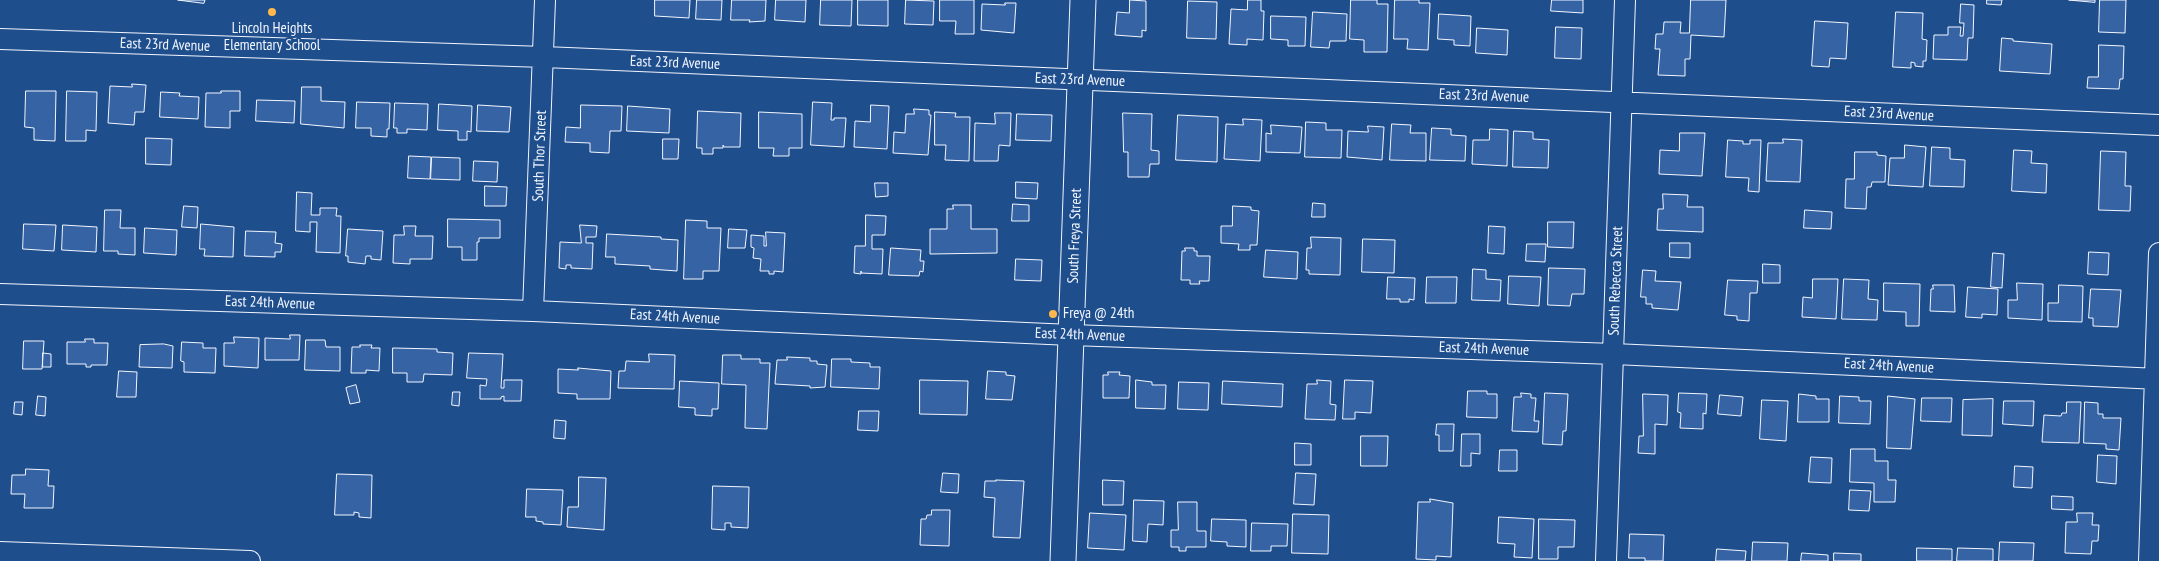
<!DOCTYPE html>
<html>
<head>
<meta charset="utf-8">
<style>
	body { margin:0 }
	canvas { display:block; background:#1f4e8c }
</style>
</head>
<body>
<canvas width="2159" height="561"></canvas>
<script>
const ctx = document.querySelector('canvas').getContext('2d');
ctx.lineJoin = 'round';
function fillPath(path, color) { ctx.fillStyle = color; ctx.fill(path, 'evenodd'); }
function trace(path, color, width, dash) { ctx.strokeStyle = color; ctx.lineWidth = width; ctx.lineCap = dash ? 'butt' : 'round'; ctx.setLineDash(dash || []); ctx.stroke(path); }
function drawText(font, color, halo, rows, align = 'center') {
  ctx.font = font + ' "PT Sans Narrow",sans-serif'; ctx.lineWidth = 4; ctx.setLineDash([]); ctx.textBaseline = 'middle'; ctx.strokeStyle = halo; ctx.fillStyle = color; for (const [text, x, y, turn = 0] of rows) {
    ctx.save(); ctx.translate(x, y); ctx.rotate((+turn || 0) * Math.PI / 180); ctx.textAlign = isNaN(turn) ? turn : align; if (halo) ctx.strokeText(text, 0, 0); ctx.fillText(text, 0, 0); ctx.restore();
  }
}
const building = new Path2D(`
	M178 0H205L204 3Z
	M655 0H690L689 18 655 16Z
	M697 0H722L721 20 696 19Z
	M732 0H766L765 21 749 22 750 20H731Z
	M776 0H806L805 22 775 20Z
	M821 0H852L851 26 820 25Z
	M858 0H888V26L858 25Z
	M906 0 934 1 933 25 905 24Z
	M940 0H974V34H955L956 21H940Z
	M1130 0 1146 1V31L1142 30V37L1115 35 1117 12 1129 13Z
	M1248 0H1261V11H1264L1263 40 1247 39V45L1229 44 1231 9 1247 10Z
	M1351 0H1377V4H1388L1387 52H1364V40L1350 39Z
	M1395 0H1419V3H1430L1428 50 1407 49 1408 39H1394Z
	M1552 0H1583V13L1551 11Z
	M1691 0H1726L1724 37 1691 35 1690 59H1685V76L1658 75 1660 49H1655L1656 34H1663L1664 22H1681L1680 33H1689Z
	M1987 0H2002L2001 5 1987 4Z
	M2069 0H2095V2Z
	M2100 0H2126L2125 33 2099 32Z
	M1188 1 1217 2 1216 39 1187 38Z
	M1005 3H1016L1014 33 981 30 982 4 1005 5Z
	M1961 4 1974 5 1973 38H1968L1967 60 1933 59 1934 35H1948V27H1961L1960 36H1963L1964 23H1960Z
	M1313 12 1347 14 1346 41H1330L1329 48 1311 47Z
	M1896 12 1923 13 1922 39 1927 40 1926 61H1923V67L1915 66V63L1911 62V68L1893 67Z
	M1439 14 1471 16 1470 46 1454 45V40L1438 39Z
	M1271 16 1306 17 1305 46H1288V40L1271 39Z
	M1815 21 1848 23 1846 59 1830 58 1829 67 1812 66Z
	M1556 27 1582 28 1581 59 1555 58Z
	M1477 28 1508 30 1507 55 1476 53Z
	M2002 38 2013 39V41L2052 44 2050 74 2000 71Z
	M2099 45 2124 46 2123 79H2120L2119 89 2087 88 2088 77H2098Z
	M132 84 146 85 144 112H135L134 125 108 123 110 86 132 87Z
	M302 87H321V101L345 102 344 128 301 124Z
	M26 91H56L55 141 34 140V128L25 127Z
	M67 91 97 92 96 131 86 130V141H66Z
	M221 91H240V111H230V128L205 127 206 93H221Z
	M161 92 180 93 179 96 199 97 198 119 160 117Z
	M257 100 295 101 294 123 256 121Z
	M357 102 390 103 389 129H387V137L371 136V128H356Z
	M813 102 832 103 831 120H834V118H846L844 147 811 145Z
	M395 103 428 104 427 130 407 129V133H397V128H394Z
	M439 104 472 106 471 132 467 131V140H458V131L438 130Z
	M478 105 511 107 509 132 477 131Z
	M581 105 622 106 621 131H610L609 153 590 152V143L565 142 566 127 580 128Z
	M871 105 889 106 887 149 854 147 855 121 870 122Z
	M628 106 670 109 669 133 627 131Z
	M914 109 929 110V115H931L928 155 893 153 894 132 905 133 906 114H914Z
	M698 111 741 113 740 147H724L723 145V148H713V154H702V148H697Z
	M759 112 802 114V148H789V156H773L774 148H759Z
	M935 112 956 113 955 117H970L969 161 945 160 946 145H935Z
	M995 113H1011L1010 146 999 145 998 161H974L975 123 995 124Z
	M1123 113 1152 114 1151 150 1159 151V164H1150L1149 177H1128V152H1124Z
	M1017 114 1052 115 1051 141 1016 140Z
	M1178 115 1218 117 1217 162 1176 160Z
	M1243 119 1262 120 1260 161 1224 159 1226 124 1243 125Z
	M1306 122 1326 123V130H1342L1341 158 1305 157Z
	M1392 124 1411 125 1410 133H1426V161L1390 160Z
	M1271 125 1302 127 1300 153 1266 152V133L1271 134Z
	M1368 126 1384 127 1382 160 1347 157 1348 131 1368 132Z
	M1432 128 1451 129V135L1466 136 1465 161 1430 160Z
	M1490 129 1508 130 1507 166 1472 164 1473 140H1489Z
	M1514 131 1533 132V139L1549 140 1548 168 1513 167Z
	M1680 133H1705L1702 176 1659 174 1660 150 1679 151Z
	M146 138 172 139 171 165 146 164Z
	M663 139H679L678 159H663Z
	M1783 139 1802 140 1800 182 1766 181 1768 143H1783Z
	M1728 140 1743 141V144H1750V140H1761L1759 192 1748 191 1749 178 1726 177Z
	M1905 145 1926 147 1923 187 1888 185 1890 158H1904Z
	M1932 147 1950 148V159L1965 160 1964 187 1930 186Z
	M2014 150 2032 151 2031 163 2047 164 2046 193 2012 191Z
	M2101 151 2126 152 2125 186H2131L2130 211 2099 210Z
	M1855 152H1877V155L1886 156 1885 182H1872L1871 187H1867L1866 209 1845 208 1846 179H1854Z
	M409 156 431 157 430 179 408 178Z
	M432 157 460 158V180L431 179Z
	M474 161 498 162 497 182 473 181Z
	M1016 182 1038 183 1037 199 1016 198Z
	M875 183H888V196L876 197Z
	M485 186 507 187 506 206H485Z
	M297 192 312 193 311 215H320V208H337L336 216H341L340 253 316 252 317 222H310V232L296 231Z
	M1663 194 1688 195 1687 207H1703V232L1657 230 1658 209H1663Z
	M1313 203 1325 204V217H1312Z
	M1013 204 1029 205V221H1012Z
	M953 205H971V229H997V253L930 254V229H947V209H953Z
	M184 206 198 207 197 228 182 227Z
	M1233 206 1251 207V210L1259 211 1257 245H1250V250H1238L1239 244 1221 243V226H1232Z
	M105 210H121L120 228H135V255L118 254V251H104Z
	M1805 210 1832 212 1831 229 1804 228Z
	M866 215 886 216 885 235H872V249H883L882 274 861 273V271V274L854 273 855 246H865Z
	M448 219 500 220V238H479V242H477V260H462V247H448Z
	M686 220 707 221V228H721L719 271H703V279H684Z
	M1548 222H1574L1573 248 1548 247Z
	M24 224 56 225 54 251 23 249Z
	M201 224 234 227 233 257 204 256 205 249H200Z
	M63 225 97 227 96 252 62 250Z
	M580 225 597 226 596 237H586V243H593L592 269 571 268V265H566V269L559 268 560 242 581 243Z
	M404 226H416L415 236H433L432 259H410V264L393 263 394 235H404Z
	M1489 226 1505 227 1504 254 1488 253Z
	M145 228 177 230 176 255 144 253Z
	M348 229 383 231 381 260 371 259V256H366L365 264 348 262V256H346Z
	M729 229 747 230 745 248H728Z
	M246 231 276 232 275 243 282 244 281 252H275V257L245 256Z
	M766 232 785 233 783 272 774 271V274H769V271H760L761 259 753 258 754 248 751 247V235L764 236V246H766Z
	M607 234 661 237V239L678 240 677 271 650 269V266L615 264V257H606Z
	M1311 237 1341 238 1340 275 1309 274V270H1306L1307 248H1311Z
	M1363 239 1395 240 1394 273 1362 272Z
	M1670 243H1690V258L1670 257Z
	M1527 244H1546L1545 262 1526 261Z
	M891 248 921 250 920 261H924L923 272 920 271 919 276 889 275Z
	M1185 248H1194V251H1197V256H1210L1209 281H1199L1200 284H1190V280H1181L1182 251H1185Z
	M1266 250 1298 252 1297 279 1264 277Z
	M2089 252 2109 253 2108 275 2088 274Z
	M1993 253 2004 254 2002 288 1991 287Z
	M1016 259 1042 260 1041 281 1015 280Z
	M1763 264 1780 265V283H1763Z
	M1549 268 1585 269 1584 294H1572L1570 306 1548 305Z
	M1473 269 1486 270V279L1501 280 1500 301 1472 300Z
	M1643 270 1656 271 1655 281 1681 282 1678 310 1652 308V304H1646V297H1641Z
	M1509 276 1541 277 1539 306 1508 304Z
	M1388 277 1415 278 1414 300 1409 299V302H1400V299H1387Z
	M1427 277H1457L1456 303H1426Z
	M1813 279H1838L1836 319 1802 317 1803 297 1812 298Z
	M1844 279 1869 280 1868 299 1878 300 1877 320 1842 319Z
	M1728 280 1758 281 1757 293H1750L1749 321 1737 320V316L1725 315Z
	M1884 283 1920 284 1919 326H1906V312L1884 311Z
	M2017 283 2043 284 2042 320 2008 318V300H2017Z
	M1933 285H1954L1955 312 1930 311 1931 289H1933Z
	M2059 285 2083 286 2082 322 2048 321V303H2058Z
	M1968 287 1998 289 1997 315 1982 314V318L1966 317Z
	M2091 289 2121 290 2118 327 2093 326V318H2089Z
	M290 335H300L299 360H265V338L290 339Z
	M234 337 259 338 258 368 224 366V343H234Z
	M85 339H94V343H108L107 365H91V367H86V364H67V342H85Z
	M306 340H325L326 347H340V371L305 370Z
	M24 341H44L42 369H23Z
	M182 342 203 343V348H216L215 373 184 372V362L181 361Z
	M164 344 173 346 172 368 139 367 140 345Z
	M360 345H372L371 348H380L379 371 366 370V373H351L352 347H360Z
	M393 348 437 349V352L453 353 452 375 424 374 423 382H407V373H393Z
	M43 353 51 354V367H43Z
	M469 353 503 354 501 388H504V380H522L521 401H504V396L501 397V399H480V385L486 386 487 379 467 378Z
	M649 354 675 355 674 389 618 388 619 371H625L626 361 649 362Z
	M723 355H741V359H760V363H770L767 429 745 428 746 385 722 384Z
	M787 357 810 358V361H817V364L827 365 825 387 810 388V386L775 384 777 360H787Z
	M832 359H851V362L870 363V367H880L879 389 831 387Z
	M578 368 611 371 610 399H577V394L558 393V369L578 370Z
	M119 371 137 372 136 397H117Z
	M988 371 1006 372V375L1015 376 1012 400 986 399Z
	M1108 372H1120L1119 375 1130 376 1129 398H1103V375H1108Z
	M920 380 968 381 967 415 920 414Z
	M1136 380 1152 382V385H1166L1165 409 1136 408Z
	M1317 380 1331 381 1330 404 1336 405 1335 420 1305 419 1307 384H1317Z
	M1345 380 1373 381 1371 413 1355 412V419H1343Z
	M680 381 719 383 718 409H712V416L695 415V408L679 407Z
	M1223 381 1283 384 1282 407 1222 404Z
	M1179 382 1209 383 1208 410 1178 409Z
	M356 385 360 402 350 404 346 388Z
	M1468 391H1487V394H1497V418L1467 417Z
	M453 392H460L459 406 452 405Z
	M1521 393 1531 394V398H1536L1534 421H1539L1538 432 1512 431 1514 397H1521Z
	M1545 393 1568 394 1566 431H1563L1562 445 1543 444Z
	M1679 393 1707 394 1706 414 1703 413V429L1680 428 1681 413 1678 412Z
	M1643 394 1668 395 1667 425 1655 424V454L1638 453 1639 436H1643Z
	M1799 394 1816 396V399H1829V422H1798Z
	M1720 395 1743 397 1741 416 1718 414Z
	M38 396 46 397 45 416 36 415Z
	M1840 396 1859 397V401H1871L1870 424 1839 423Z
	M1888 396 1915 399 1911 449 1887 448Z
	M1922 398H1952L1951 422 1921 421Z
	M1993 399 1992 436 1962 435 1963 400Z
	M1762 400 1788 401 1786 441 1760 439Z
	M2004 401H2034L2033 426 2003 424Z
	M15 402H23L22 415 14 414Z
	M2067 402H2081L2079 443 2042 442 2044 415 2061 416 2062 413H2066Z
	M2085 402 2098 403V414H2103V418H2121L2119 450 2106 449V444L2084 443Z
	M859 411H879L878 431 858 430Z
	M555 420 566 421 565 439 554 438Z
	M1437 424H1454L1453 451H1439V435H1436Z
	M1462 434H1480V454L1471 453V466H1461Z
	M1361 436H1388L1387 466H1361Z
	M1295 443 1311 444V465H1295Z
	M1851 449H1875V461H1888V480H1896L1895 502H1874V483L1850 482Z
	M1500 450H1517V471H1499Z
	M2098 455 2117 456 2116 484 2097 482Z
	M1811 457 1832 458 1831 483 1809 482Z
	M2015 466 2033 467 2032 488 2014 487Z
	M26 469 49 470 48 486H54L53 508H24L25 494H11L12 475H25Z
	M943 473 959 474 958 493 941 492Z
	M1296 473 1316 474 1314 505 1294 504Z
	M337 474 372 475 371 518 359 517V513L354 512V515H335Z
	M579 477 606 478 604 530 567 527 568 507H578Z
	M996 480 1024 481 1020 538 993 537 995 498 984 497 985 481H996Z
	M1103 480 1124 481 1123 505H1103Z
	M713 486 749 487 748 528 731 527V523H725V530L712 529Z
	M527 489 563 490 561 525 543 524V522L536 521V517H526Z
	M1850 490 1871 491 1869 511 1849 510Z
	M2052 496 2073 497V510L2052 509Z
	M1430 499 1453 503 1451 557 1436 556V560L1416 559 1418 502H1430Z
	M1134 500 1164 501 1163 525 1148 524 1147 542 1133 541Z
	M1178 502H1197V531H1206V547H1186V551H1179V547H1171V530H1178Z
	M932 510H950L949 546 920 545 921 519H926L927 515H931Z
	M1090 513 1126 515 1124 550 1088 548Z
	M2077 513H2093L2092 525H2099L2098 541H2092L2091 554 2065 553 2066 522H2077Z
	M1293 514 1329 515 1328 554 1292 553Z
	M1499 517 1534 519 1532 558 1514 557 1515 544 1498 543Z
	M1212 519 1246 520V547L1227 546V542L1211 541Z
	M1539 519 1575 520 1574 547H1558V559H1539Z
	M1252 523 1288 524 1287 546H1271V551H1251Z
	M1630 534 1664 535 1663 561H1645V558H1629Z
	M1753 542 1788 543 1787 561H1752Z
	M2000 542 2034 543 2033 561H1999Z
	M1917 548 1952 549V561H1917Z
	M1958 548 1993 549V561H1957Z
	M1717 549 1746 551 1745 561H1716Z
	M1802 553 1828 555V561H1801Z
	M1834 553 1861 554V561H1834Z`);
const minor = new Path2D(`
	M0 39 544 57 2159 125
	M0 294 533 311 1071 335 1614 354 2159 379
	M533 311 545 0
	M0 552 250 561
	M1606 561 1625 0
	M2149 561 2159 253`);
const major = new Path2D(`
	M1063 561 1083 0`);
const markers = [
	[272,12,5,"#ffb74d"],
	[1053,314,5,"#ffb74d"]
];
const poiNames = [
	["Lincoln Heights",272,29],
	["Elementary School",272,46],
	["Freya @ 24th",1063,314,"left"]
];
const streetNames = [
	["East 23rd Avenue",165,45,2],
	["East 23rd Avenue",675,63,2],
	["East 23rd Avenue",1080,80,2],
	["East 23rd Avenue",1484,96,2],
	["East 23rd Avenue",1889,114,3],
	["South Thor Street",540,156,-88],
	["South Freya Street",1075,236,-88],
	["South Rebecca Street",1616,281,-88],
	["East 24th Avenue",270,303,2],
	["East 24th Avenue",675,317,3],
	["East 24th Avenue",1080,335,2],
	["East 24th Avenue",1484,349,2],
	["East 24th Avenue",1889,366,3]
];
fillPath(building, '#3563a3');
trace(building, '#f2f6ff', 1);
trace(minor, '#f2f6ff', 22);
trace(major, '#f2f6ff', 27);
trace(minor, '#1f4e8c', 20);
trace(major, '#1f4e8c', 25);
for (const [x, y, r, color] of markers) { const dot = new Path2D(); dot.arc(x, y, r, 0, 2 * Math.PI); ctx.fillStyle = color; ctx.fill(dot); trace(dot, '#1f4e8c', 2); }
drawText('15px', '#f2f6ff', '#1f4e8c', poiNames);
drawText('15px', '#f2f6ff', '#1f4e8c', streetNames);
</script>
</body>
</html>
